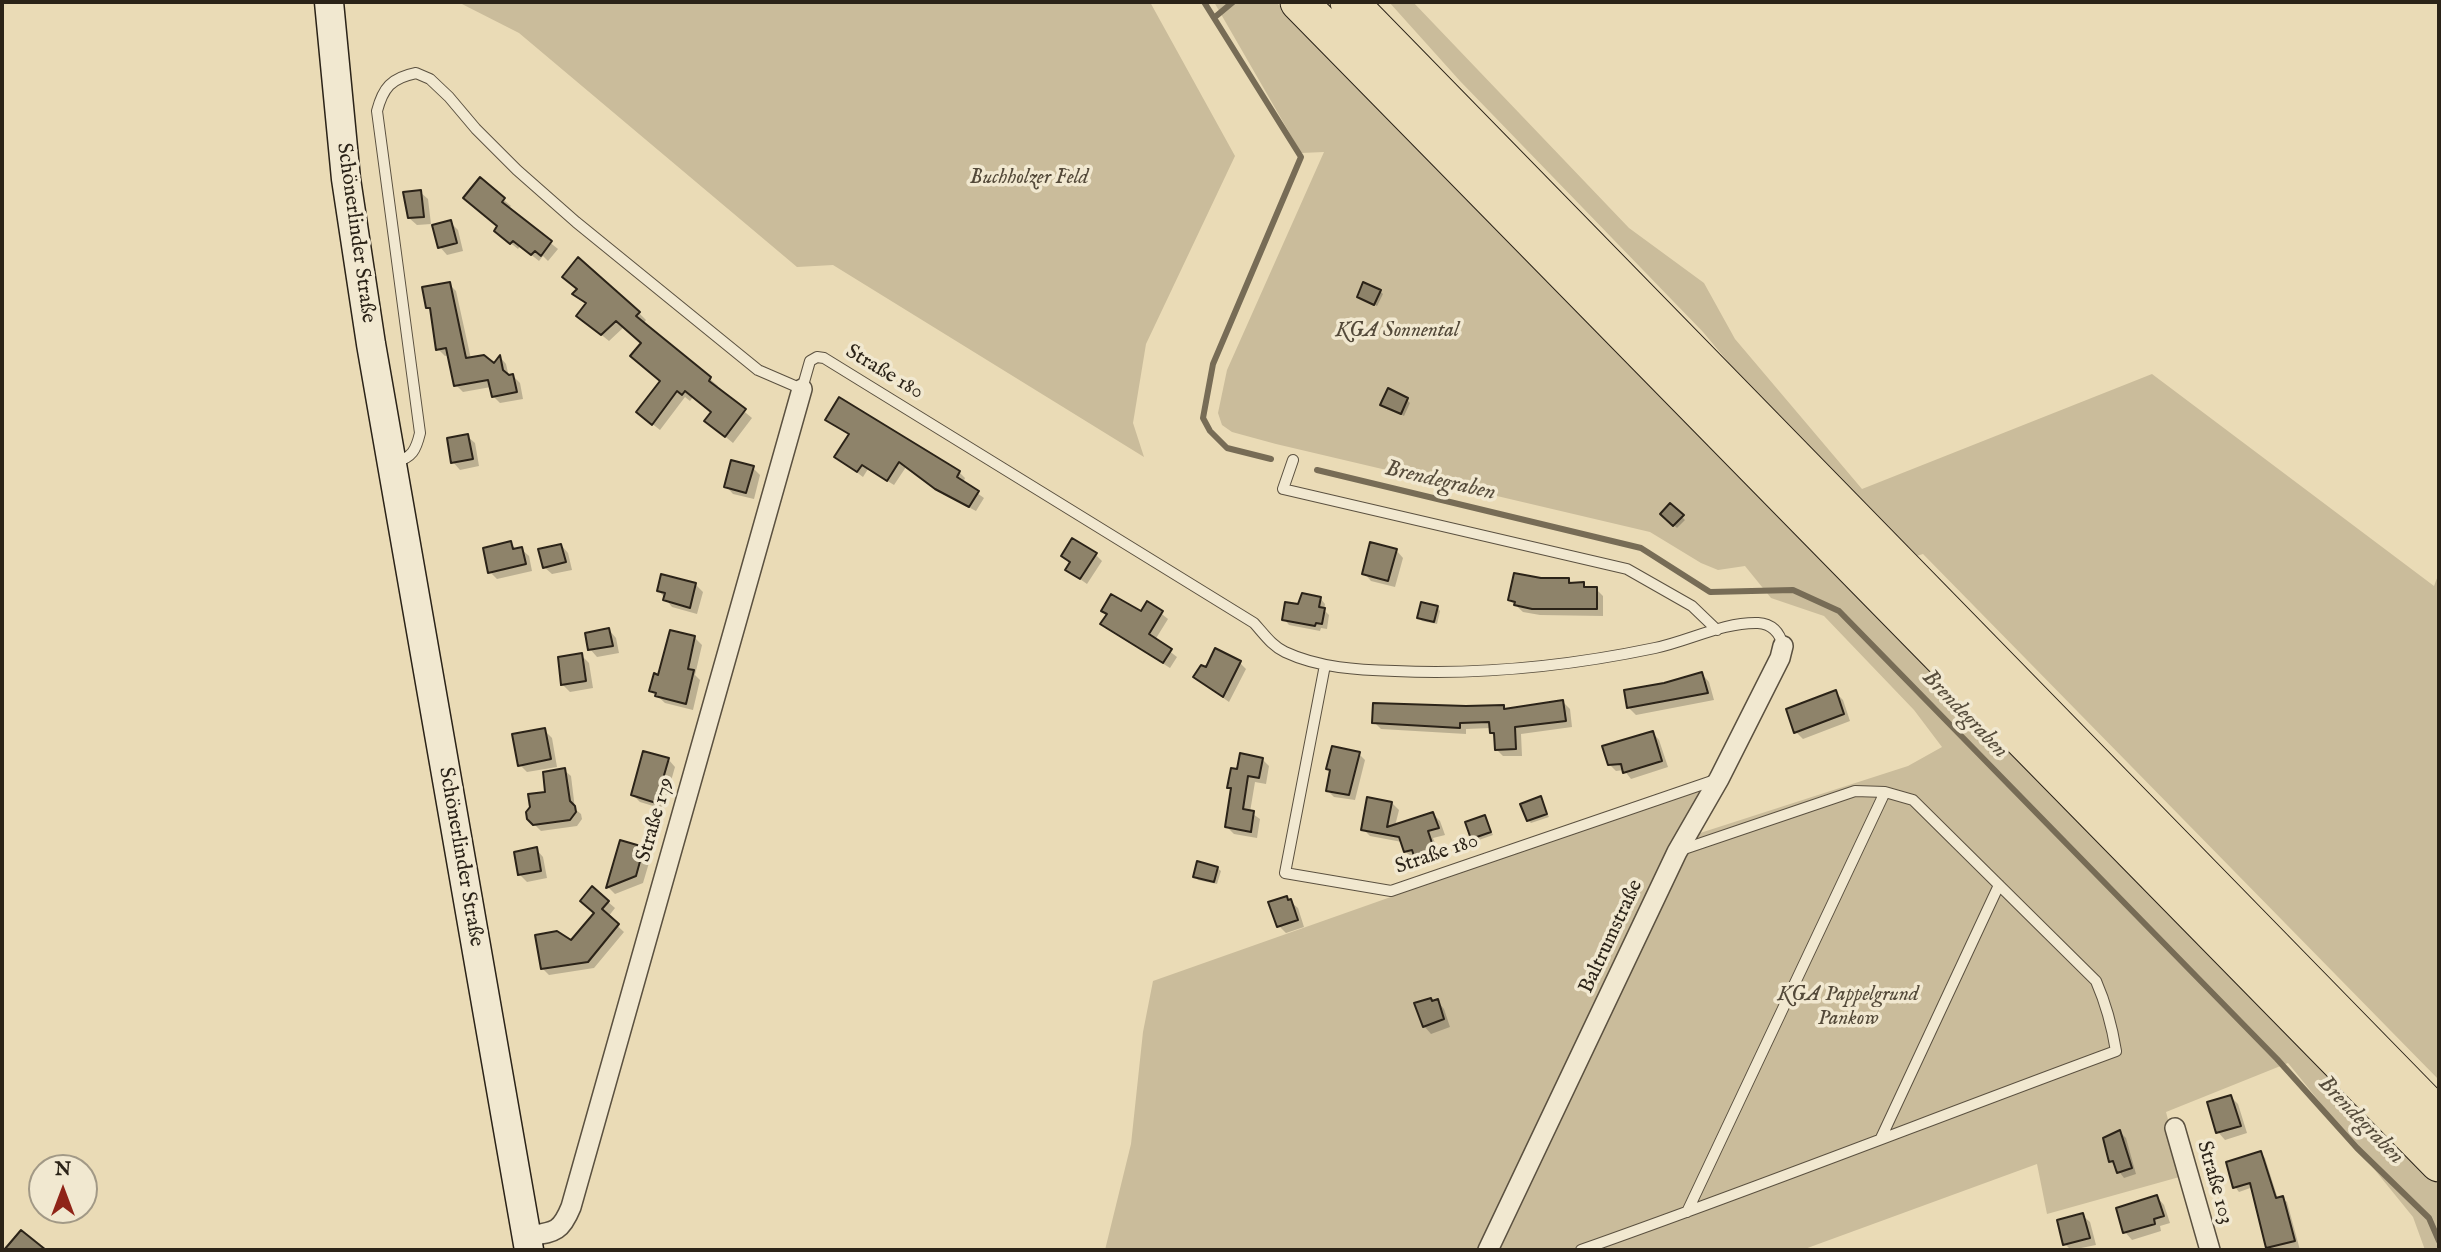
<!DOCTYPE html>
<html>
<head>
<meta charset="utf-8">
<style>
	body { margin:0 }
	#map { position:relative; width:2441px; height:1252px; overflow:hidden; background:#eadbb6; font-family:"IM FELL English",serif }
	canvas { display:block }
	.frame { position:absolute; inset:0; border:4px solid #2b2318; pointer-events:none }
	.north { position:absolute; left:28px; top:1154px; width:70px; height:70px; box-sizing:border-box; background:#f1e8d0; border:2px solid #a29986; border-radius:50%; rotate:0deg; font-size:19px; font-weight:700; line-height:28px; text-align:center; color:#2b2318 }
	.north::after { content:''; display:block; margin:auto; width:24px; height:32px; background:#8f2418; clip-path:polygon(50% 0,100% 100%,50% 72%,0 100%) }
</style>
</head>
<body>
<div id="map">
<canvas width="2441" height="1252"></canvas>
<div class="frame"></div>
<div class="north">N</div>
</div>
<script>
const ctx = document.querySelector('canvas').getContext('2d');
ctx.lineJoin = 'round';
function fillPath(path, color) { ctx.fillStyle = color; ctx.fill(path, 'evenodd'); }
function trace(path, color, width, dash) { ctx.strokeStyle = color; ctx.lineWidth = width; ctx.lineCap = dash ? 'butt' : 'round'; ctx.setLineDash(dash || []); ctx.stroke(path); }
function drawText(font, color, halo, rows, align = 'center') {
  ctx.font = font + ' "IM FELL English",serif'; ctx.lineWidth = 7; ctx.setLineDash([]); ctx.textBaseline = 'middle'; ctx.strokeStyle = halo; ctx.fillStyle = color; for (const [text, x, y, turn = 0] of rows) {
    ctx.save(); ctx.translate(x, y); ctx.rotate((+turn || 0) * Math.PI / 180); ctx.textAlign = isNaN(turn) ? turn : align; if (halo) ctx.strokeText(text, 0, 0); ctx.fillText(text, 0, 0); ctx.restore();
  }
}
const green = new Path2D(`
	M458 2H1150L1235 156 1146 344 1133 423 1144 457 833 265 797 267 519 33Z
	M1214 2H1276L2439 1185V1250H2425L2413 1217 2288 1063 2166 1112 2183 1176 2047 1214 2037 1164 1802 1250H1497L1694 835 1908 766 1942 747 1914 710 1824 616 1771 598 1745 566 1718 570 1701 563 1650 532 1276 444 1232 432 1222 425 1218 413 1227 370 1324 152 1301 153Z
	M1389 2H1413L1629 228 1704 283 1735 339 1862 489 2152 374 2434 586 2439 573V1080L1923 554 1910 558 1754 393 1703 332 1460 81Z
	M1705 786 1479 1250H1105L1131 1144 1143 1032 1153 981Z`);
const shadow = new Path2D(`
	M480 180 511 206 508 209 558 249 548 261 543 256 539 261 520 246 518 249 503 237Z
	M420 192 428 199 431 224 417 225 409 218Z
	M450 222 458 230 463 251 447 255 440 247Z
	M578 260 639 313 646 320 643 324 710 379 718 386 716 388 752 418 733 443 706 421 712 412 693 397 690 401 685 397 660 430 646 419 662 382 643 343 624 327 609 341 578 316 587 304 575 294 578 290Z
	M449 284 456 291 471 359 494 365 500 357 506 364 509 377 513 376 520 383 523 399 500 403 493 396 491 387 463 392 456 385 450 355 445 356 438 349 432 312 428 307Z
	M1380 291 1383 294 1377 306 1359 296Z
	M1407 400 1410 403 1404 416 1386 407Z
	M827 419 959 472 965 478 963 483 984 498 976 511 943 494 906 467 894 485 868 469 863 477 836 457 850 436Z
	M467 436 475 443 479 466 460 470 453 462Z
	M753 468 760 475 754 499 733 494 726 486Z
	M1670 505 1685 520 1677 528 1662 514Z
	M510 543 517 550 521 549 529 556 532 571 497 579 490 572Z
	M561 545 568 553 572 570 552 574 544 567Z
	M1396 550 1403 558 1395 587 1371 581 1364 573Z
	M1096 555 1102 561 1087 584 1067 570 1071 563 1063 556Z
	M1540 580H1569L1573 584H1583L1588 589H1596L1603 596V616L1540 615 1523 612 1510 600Z
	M696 585 703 592 697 614 672 607 659 591Z
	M1320 598 1325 604 1324 610 1329 615 1327 629 1321 628 1320 631 1289 625 1284 619 1299 606Z
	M1148 603 1168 619 1155 640 1177 657 1170 668 1109 630 1103 624 1108 615 1103 610 1141 614Z
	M1437 607 1440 611 1437 624 1422 621 1419 618Z
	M609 630 616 638 619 653 597 657 590 649Z
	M695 638 702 645 695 675 700 680 693 710 665 703 651 690 660 677Z
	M581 655 589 663 593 688 570 692 563 685Z
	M1240 663 1246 669 1229 702 1202 683Z
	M1702 674 1709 682 1714 700 1636 715 1629 708 1664 685Z
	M1835 692 1843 700 1850 721 1803 739 1796 732Z
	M1563 702 1570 709 1572 727 1521 734 1522 756H1503L1496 749V737L1491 733V728L1466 729V734L1381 729 1374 722 1466 708 1503 707 1507 710Z
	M544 730 552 738 557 767 527 772 520 765Z
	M1653 733 1659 740 1668 767 1631 779 1624 770 1616 771 1609 764Z
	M1359 754 1365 760 1355 800 1334 797 1328 791 1331 772 1328 769Z
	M668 759 675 767 663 809 640 802 633 795Z
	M1262 759 1269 766 1266 784 1255 782 1250 812 1260 819 1257 838 1234 834 1227 827 1232 790 1229 787 1238 771Z
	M564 770 571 776 575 809 581 814 582 819 577 826 541 831 528 818Z
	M1540 799 1549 817 1531 823 1528 820Z
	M1392 803 1399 810 1395 826 1433 814 1440 821 1445 835 1433 838 1440 856 1422 862 1417 857 1412 858 1405 851 1402 842 1370 836 1363 829Z
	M1485 817 1493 835 1476 841 1472 838Z
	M536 849 543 857 547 878 527 882 519 874Z
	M644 849 651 856 643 883 615 894 608 887Z
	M1217 868 1221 871 1217 884 1198 880 1195 876Z
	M592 888 615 908 608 917 624 932 594 968 549 975 542 968 572 942 595 913Z
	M1286 898 1298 908 1304 927 1286 933 1279 926Z
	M1437 1001 1444 1009 1450 1027 1431 1034 1424 1026 1434 1003Z
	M2231 1097 2238 1104 2247 1133 2225 1140 2218 1132Z
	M2120 1132 2126 1138 2136 1174 2124 1178 2111 1161Z
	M2261 1153 2265 1158 2278 1199 2282 1198 2287 1202 2300 1250H2271L2268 1247 2253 1187 2239 1192 2235 1187Z
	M2157 1197 2164 1205 2170 1223 2160 1226 2161 1231 2132 1240 2125 1232Z
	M2082 1215 2090 1222 2096 1245 2071 1250 2065 1244Z`);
const stream = new Path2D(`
	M1204 2 1301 157 1213 364 1203 418 1210 431 1227 448 1271 459
	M1215 17 1233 2
	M1317 470 1641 548 1710 592 1793 590 1839 611 2277 1059 2357 1148 2429 1218 2439 1241`);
const building = new Path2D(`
	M480 177 505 198 502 202 552 241 541 256 535 251 531 255 513 241 510 244 494 231 497 226 463 198Z
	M421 190 424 217 408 218 403 192Z
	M451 220 457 243 438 248 432 225Z
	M578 257 640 312 636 316 711 377 709 381 746 409 725 437 704 421 711 412 685 391 682 395 677 391 652 425 636 412 660 381 630 356 641 343 616 321 601 335 576 316 586 303 572 294 577 289 562 277Z
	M450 282 466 358 484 355 494 363 500 355 503 370 509 375 513 374 517 392 492 397 488 380 454 386 446 348 436 350 430 308H426L422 287Z
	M1363 282 1381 290 1374 305 1357 297Z
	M1388 388 1408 398 1401 414 1380 405Z
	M839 397 960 471 957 477 979 491 969 507 935 489 899 462 887 481 862 465 857 472 834 457 849 434 825 420Z
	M468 434 473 459 451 463 447 438Z
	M731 460 754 466 746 493 724 487Z
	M1670 503 1684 515 1673 526 1660 514Z
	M1072 538 1097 553 1080 579 1065 570 1070 562 1061 556Z
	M511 541 513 549 522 547 526 564 488 573 483 548Z
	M1370 542 1397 549 1388 581 1362 574Z
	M561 544 566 562 543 568 538 549Z
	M1514 573 1541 578H1569V583L1584 582V587H1597V609H1532L1514 605 1515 602 1508 600Z
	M661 574 696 583 690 608 663 600 665 593 657 591Z
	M1302 593 1321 597 1319 607 1325 608 1322 624 1316 623 1315 626 1282 620 1285 602 1298 604Z
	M1111 594 1141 611 1147 601 1163 611 1149 634 1172 649 1163 663 1100 624 1107 614 1101 611Z
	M1421 602 1438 606 1434 622 1417 618Z
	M609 628 613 646 588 650 585 633Z
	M670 630 695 636 688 669 694 670 686 704 655 696 656 693 649 691 654 673 658 675Z
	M1215 648 1241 661 1223 697 1193 677 1201 665 1206 667Z
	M582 653 586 681 561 685 558 657Z
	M1702 672 1708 693 1627 708 1624 690 1664 683Z
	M1836 690 1844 714 1794 733 1786 709Z
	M1563 700 1566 721 1515 727 1516 749 1495 750 1494 733H1490L1489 722 1460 723V728L1372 723 1373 703 1466 706 1504 705V709Z
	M545 728 551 759 518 766 512 734Z
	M1653 731 1662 761 1623 773 1621 764 1608 765 1602 746Z
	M1332 746 1360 752 1349 795 1326 791 1330 770 1326 769Z
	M643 751 669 758 656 803 631 795Z
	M1240 753 1263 758 1259 778 1248 776 1243 809 1254 811 1251 832 1225 827 1231 788H1227L1231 768 1237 769Z
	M565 768 570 801 575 806 576 812 570 820 533 825 527 819 526 812 530 807 528 794 545 792 543 772Z
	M1541 796 1547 814 1527 821 1520 804Z
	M1367 797 1392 802 1387 827 1433 812 1439 828 1428 831 1434 849 1414 856 1412 850 1404 852 1399 837 1361 830Z
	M1485 815 1491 832 1471 839 1465 822Z
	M620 840 644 847 636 876 606 888Z
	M537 847 541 871 518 875 514 852Z
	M1197 861 1218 867 1214 882 1193 877Z
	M592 886 609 901 602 909 619 924 588 962 541 969 535 935 557 931 571 940 594 913 580 901Z
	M1287 896 1288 900 1291 899 1298 920 1277 927 1268 902Z
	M1431 998 1432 1001 1438 999 1444 1019 1423 1027 1414 1003Z
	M2231 1095 2241 1126 2216 1133 2207 1102Z
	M2120 1130 2132 1168 2117 1173 2113 1161 2109 1162 2103 1138Z
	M2261 1151 2276 1198 2283 1196 2295 1241 2266 1248 2250 1183 2233 1188 2226 1162Z
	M2157 1195 2164 1216 2154 1219 2155 1224 2123 1233 2116 1208Z
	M2083 1213 2090 1238 2063 1245 2057 1220Z
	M21 1230 46 1250H4Z`);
const service = new Path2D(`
	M1293 460 1283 489 1627 569 1692 606 1717 630
	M395 462C412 458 416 450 420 433L377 111C383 88 391 78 416 73L430 79 449 97 476 129 517 170 576 222 758 370 802 389 810 361 817 357 824 358 1254 623C1264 634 1272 646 1285 652 1319 668 1358 670 1395 671 1483 675 1569 666 1655 648 1689 641 1723 622 1758 623 1773 624 1780 633 1783 646
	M1325 665 1285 873 1391 891 1718 779
	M1881 1138 1999 885
	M1687 1212 1885 792
	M1581 1250C1760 1187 1937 1117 2116 1051 2112 1026 2106 1004 2096 981L1913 800 1885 792 1855 791 1681 850`);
const minor = new Path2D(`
	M2175 1128 2210 1250
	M527 1236C553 1232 560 1234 571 1207L802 389
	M1488 1250 1677 852 1719 779 1780 658 1783 646`);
const secondary = new Path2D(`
	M329 2 346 179 371 344 529 1250`);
const motorway = new Path2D(`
	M1299 2 2439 1163
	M1349 2 2439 1117`);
const parkNames = [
	["Buchholzer Feld",1029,179],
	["KGA Sonnental",1397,332],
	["KGA Pappelgrund",1848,996],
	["Pankow",1848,1020]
];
const streetNames = [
	["Schönerlinder Straße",355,233,82],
	["Straße 180",884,373,31],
	["Straße 179",656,820,-74],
	["Straße 180",1437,855,-19],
	["Schönerlinder Straße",460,857,80],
	["Baltrumstraße",1612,937,-65],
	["Straße 103",2214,1183,74]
];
const waterNames = [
	["Brendegraben",1440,482,13],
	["Brendegraben",1964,715,46],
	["Brendegraben",2360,1121,46]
];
fillPath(green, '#cabc9b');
fillPath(shadow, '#0003');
trace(stream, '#776c56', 6);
fillPath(building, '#8e836a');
trace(building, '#2b2318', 2);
trace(service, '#5b5140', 12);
trace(minor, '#5b5140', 22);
trace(secondary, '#2b2318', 31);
trace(motorway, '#2b2318', 39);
trace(service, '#f1e8d0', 10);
trace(minor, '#f1e8d0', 19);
trace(secondary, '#f1e8d0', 28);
trace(motorway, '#eadbb6', 37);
drawText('italic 21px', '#534939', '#f1e8d0', parkNames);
drawText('21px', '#2b2318', '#f1e8d0', streetNames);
drawText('italic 23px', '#574d3c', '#f1e8d0', waterNames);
</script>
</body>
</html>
